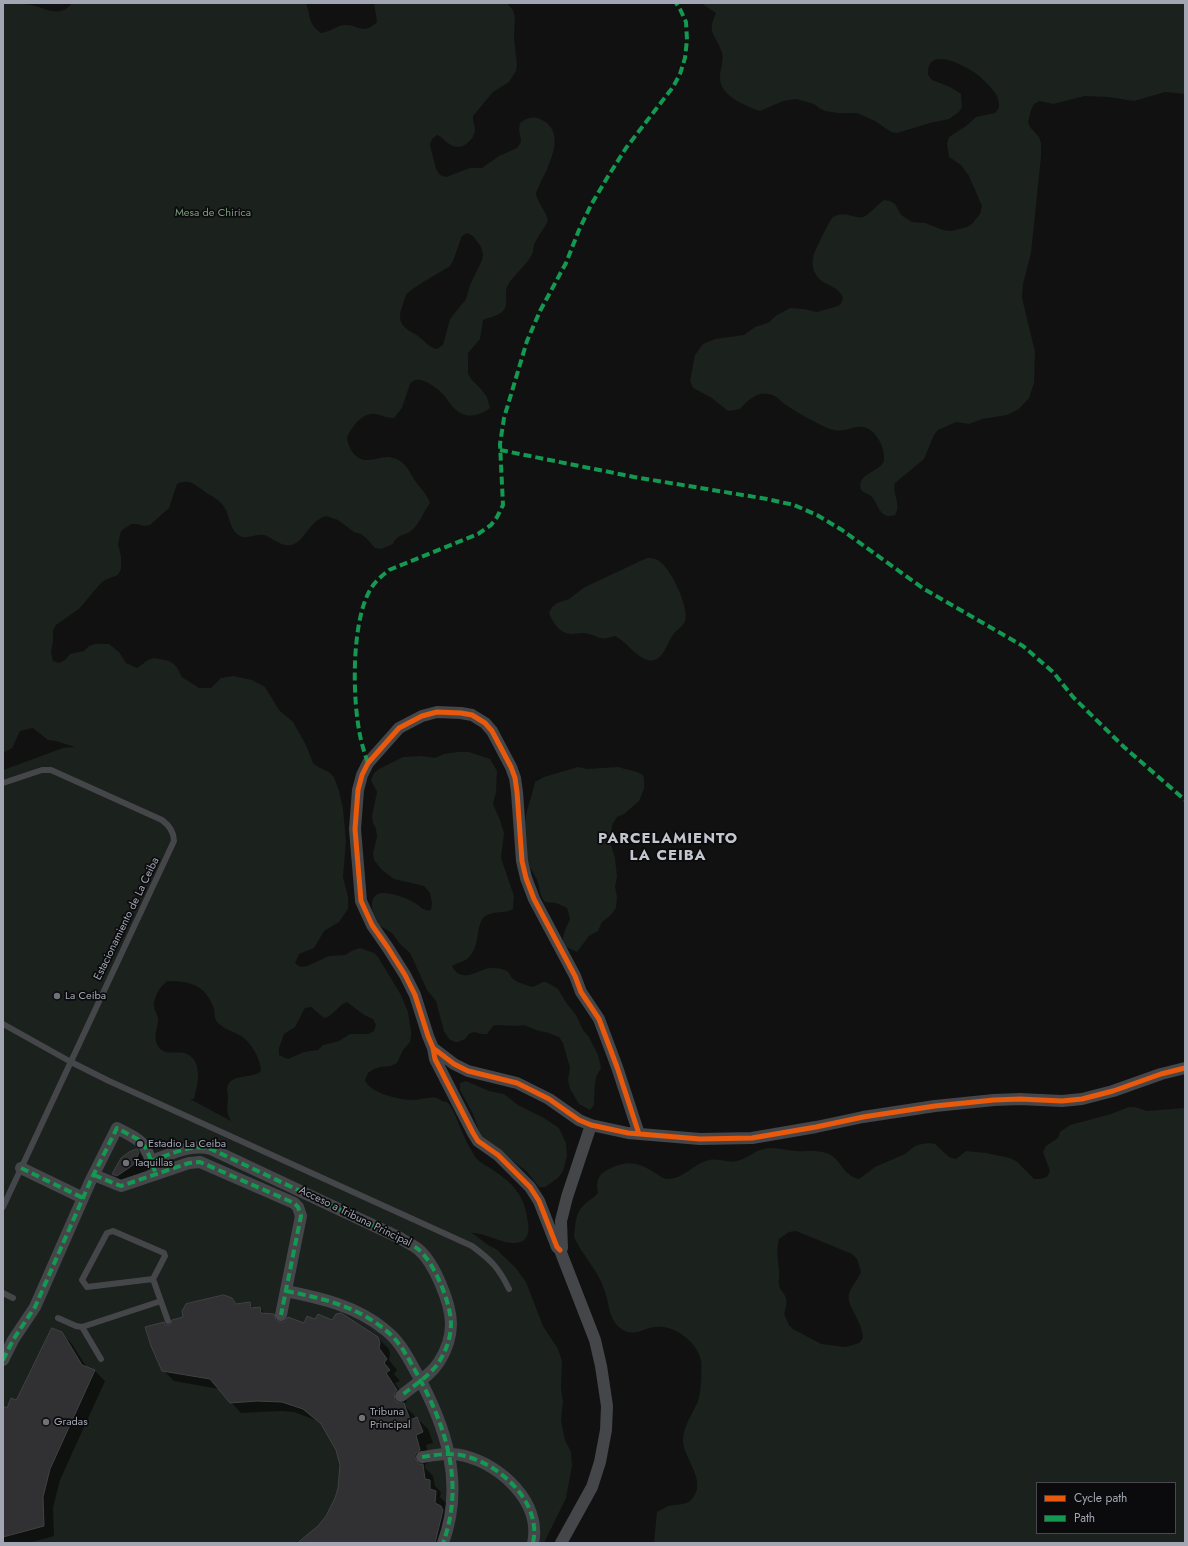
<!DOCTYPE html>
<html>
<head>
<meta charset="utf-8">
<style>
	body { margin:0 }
	#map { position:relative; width:1188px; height:1546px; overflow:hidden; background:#111; font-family:Jost,sans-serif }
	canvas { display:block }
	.frame { position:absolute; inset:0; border:4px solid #a2a6b2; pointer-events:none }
	.legend { position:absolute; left:1036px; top:1482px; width:140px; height:52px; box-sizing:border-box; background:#0b0b0d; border:1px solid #47494f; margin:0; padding:5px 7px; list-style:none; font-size:12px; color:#a2a6b2 }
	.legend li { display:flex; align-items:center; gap:8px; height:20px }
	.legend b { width:20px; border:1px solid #47494f }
</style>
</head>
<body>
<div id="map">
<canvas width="1188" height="1546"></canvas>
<div class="frame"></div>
<ul class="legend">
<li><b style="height:5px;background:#e8590c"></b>Cycle path</li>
<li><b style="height:5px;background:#139951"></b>Path</li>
</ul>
</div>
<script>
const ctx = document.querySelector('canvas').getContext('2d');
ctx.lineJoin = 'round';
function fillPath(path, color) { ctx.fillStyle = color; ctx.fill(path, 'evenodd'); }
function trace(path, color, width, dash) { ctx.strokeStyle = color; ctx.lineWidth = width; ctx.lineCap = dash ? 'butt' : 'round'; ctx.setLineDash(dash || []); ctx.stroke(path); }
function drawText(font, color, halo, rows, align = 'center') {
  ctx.font = font + ' Jost,sans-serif'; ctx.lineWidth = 3.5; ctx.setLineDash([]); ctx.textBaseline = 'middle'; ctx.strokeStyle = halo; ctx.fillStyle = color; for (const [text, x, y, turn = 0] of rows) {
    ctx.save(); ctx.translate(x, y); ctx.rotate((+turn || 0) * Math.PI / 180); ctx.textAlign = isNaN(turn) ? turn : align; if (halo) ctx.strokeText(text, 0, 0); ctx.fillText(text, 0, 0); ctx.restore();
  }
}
const green = new Path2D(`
	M3 3C12 4 22 3 31 5 47 8 59 19 72 3H306C311 17 308 24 321 33 331 32 337 25 345 25 357 24 363 36 377 22L374 3H507L513 10 515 17 514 38 517 65 516 71 509 82 493 92 473 116C473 121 474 124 475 129 475 139 463 150 453 146 447 144 444 138 437 135L432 139 430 145 436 169 440 175 446 177 470 168H482L499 156 517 148 521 142 519 129 520 123C526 118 533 116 540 119 572 133 543 174 536 194 538 204 546 210 548 221 545 227 536 239 534 245 533 249 534 252 531 256 525 267 514 274 508 285 503 293 510 304 503 311 498 316 490 317 483 320L480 339 468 353V373L471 379 481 389 487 397 490 408C487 411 483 412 479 414 471 417 463 416 456 410 451 406 448 400 444 395 437 388 418 372 410 384L402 408 394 418C386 418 382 415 375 414 362 412 351 428 347 438 349 449 355 461 369 460 377 460 385 455 393 458 407 462 409 472 416 482 421 489 427 494 430 503 424 511 420 523 412 530 404 537 398 533 393 544L381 549 375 548 366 538 361 534 354 532 338 520 326 516C308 522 305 541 292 545 282 547 275 540 267 536 258 532 249 540 240 536 231 532 230 519 226 510 220 498 211 497 201 489 193 483 187 479 177 484L169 508 150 525 144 526 137 524H131L121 531 118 544 121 556V569L118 575 105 580 100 584 80 608 56 625 53 631V641L51 652 53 661 59 663 65 660 70 654 84 651 89 646 95 644H109L119 652 126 663 137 668 148 660 154 658 165 660 171 662 176 666 182 677 199 688H211L221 678 233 676 252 680 265 687 279 710 293 722 306 745 313 763 318 767 329 772 334 777 339 791 343 809 346 841 343 877 348 897V909L339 922 324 931 314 948 299 954 295 963 300 967 307 966 329 956 346 955 351 951 360 948 374 953 378 957 401 995 408 1012 411 1031V1037L410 1042 403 1050 397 1063 391 1066 380 1067 374 1069 368 1073 365 1080C369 1093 400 1100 413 1100 420 1100 430 1096 437 1098 439 1099 440 1100 442 1101 443 1101 447 1102 448 1103 454 1109 460 1128 464 1136 466 1142 471 1149 474 1155 477 1161 484 1164 490 1168 513 1183 525 1195 528 1223 529 1228 529 1236 524 1240 511 1250 486 1232 472 1233L488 1245 496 1249 515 1267 526 1282 543 1326 558 1349 562 1361 561 1388 563 1401 561 1421 565 1440 571 1452 572 1466 566 1498 544 1543H3V770L63 748 75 747 56 741 48 740 33 728 20 731 12 748 3 753ZM467 233 473 236 481 247 483 254 482 260 470 285 466 299 450 319 443 345 437 349C427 347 424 339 415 334 400 326 397 320 403 304 404 301 405 298 406 295 411 288 441 272 450 266L453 261 462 236ZM168 981C190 981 206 985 214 1009 215 1014 214 1019 218 1023 224 1029 232 1031 239 1035 250 1040 261 1059 261 1071 251 1080 228 1072 227 1090 227 1092 228 1094 228 1096 228 1108 225 1109 231 1121L190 1099H194C198 1084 204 1059 184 1053 175 1051 164 1056 158 1046 153 1038 157 1030 158 1022 159 1017 155 1012 154 1007 153 999 160 985 168 981ZM347 1002 364 1015 373 1019 376 1025 374 1031 368 1034H350L339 1041 323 1045 318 1050 304 1052 288 1059 285 1058 279 1055V1048L284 1034 295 1027 305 1008 311 1007 324 1018C334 1016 339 1004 347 1002Z
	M701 3H1185V94L1165 92 1134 101 1108 97 1085 96 1053 104 1040 101 1034 104 1031 110 1028 122 1030 127 1039 137 1041 143V157L1031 253 1023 284 1022 298 1035 352 1034 383 1029 398 1019 409 1007 415 982 419 969 424 956 422 938 430 934 435 924 459 895 483C892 494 902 505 895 515 880 520 879 506 872 497 869 494 864 493 861 490 856 473 879 473 884 461 885 449 879 436 869 429 858 422 846 433 834 430 828 429 823 426 817 423 806 417 796 412 786 405 780 401 777 395 768 394 756 392 747 401 740 409L728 411 712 398 693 388 690 381 695 355 703 344 715 339 744 335 755 327 768 323 777 315 790 308 804 309 817 312 838 306 841 304 843 298C838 284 821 286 815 273 812 267 812 260 814 254 816 249 830 219 833 217 846 210 852 219 863 217 869 215 878 204 884 200L890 201 895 204 901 215 912 222 925 223 943 230 951 231 967 227 972 224 980 214 982 206 969 176 961 165 949 157 947 144 949 137 966 126 976 117 995 113 999 108C999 104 999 100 997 96 993 89 984 80 978 75 966 66 926 44 928 75L932 80 950 87 961 94 962 107 959 112 949 119 930 123 897 133 891 132 875 121 857 113H838L825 111 819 108 814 104 796 99 783 101 760 111C746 106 719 96 720 77 720 70 724 60 722 53 716 34 706 34 716 13Z
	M647 558C652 558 655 558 659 561 670 567 690 608 685 621 683 627 676 630 673 635 666 644 663 664 647 660 636 657 627 642 615 636 596 642 600 635 584 633 580 633 575 634 571 634 559 633 553 623 549 613L552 607 557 603 569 599 585 587Z
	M458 752H469L490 759 497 771 496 792 493 804 500 820 504 833 501 858 514 896 513 909C503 915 493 909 483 918 475 930 481 947 467 959 463 962 457 963 452 966 462 986 481 967 492 968 498 968 506 969 509 973 511 976 510 976 513 979 518 983 527 985 533 987L543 982H546L558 989 567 1004 576 1015 583 1030 589 1037 598 1055 601 1068 596 1077 595 1083 594 1105 590 1110 579 1104 570 1089 568 1080 570 1068 563 1043 559 1037 549 1033 536 1030 524 1025 517 1026 496 1025 493 1026 487 1034H481L474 1032 469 1034 465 1039 458 1042H455L449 1039 444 1031 436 1001 427 990 410 953 400 944 392 933 377 924C374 916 368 902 376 895 384 889 407 898 415 903 420 906 424 912 431 910L432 903 430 893 424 886 394 879 382 870 374 860 373 853 377 837 376 829 373 823 372 816 377 792 371 780 374 773 379 769 403 757 421 756 435 758 444 754Z
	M578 767 587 769 618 767 637 772 643 775 644 778V789L639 801 624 814 617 817 612 825 611 845 615 858 617 876 615 887 617 897 616 908 610 916 602 922 598 931 589 936 577 952 564 946C561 935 566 929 570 919L567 908 556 903 545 902C539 895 540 887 537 880 533 871 526 864 525 855 524 843 524 823 527 811 529 802 533 792 535 782L544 777Z
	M466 1081 489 1091 504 1094 518 1105 544 1118 559 1128 566 1143 567 1156 563 1171 558 1178 545 1187H539L526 1171 483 1137 479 1131 473 1114 460 1090V1083Z
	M1129 1107H1135L1147 1111 1185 1108V1543H654L657 1512C661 1510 664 1508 668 1506 675 1504 684 1506 691 1500 709 1482 683 1459 683 1440 683 1427 693 1413 698 1401 701 1392 702 1371 701 1361 698 1343 675 1325 657 1327 645 1327 637 1336 625 1331 608 1323 610 1304 604 1289 598 1270 582 1255 574 1237 575 1228 575 1213 583 1206 587 1201 594 1198 598 1193 596 1182 597 1176 607 1170 626 1160 637 1161 655 1173 659 1175 663 1179 668 1179 683 1179 695 1163 709 1160 719 1158 728 1163 736 1161 746 1160 753 1151 764 1149 775 1146 786 1151 797 1151 805 1152 814 1150 822 1152 842 1155 840 1175 859 1179L875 1167 905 1154 915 1146 922 1144 928 1143 935 1144 949 1157 956 1159 966 1151 986 1153 1010 1158 1016 1161 1034 1179H1040L1047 1177 1050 1171 1043 1152 1046 1146 1058 1138 1060 1132 1070 1125 1111 1114ZM796 1231 852 1254 857 1259 861 1272C858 1279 851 1287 849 1294 846 1306 863 1322 863 1338L859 1343 846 1347 821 1344 793 1329 789 1325 784 1314C786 1307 788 1302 785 1296 783 1291 780 1290 779 1285 778 1280 780 1275 779 1270 778 1257 776 1253 779 1239L789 1232ZM1037 1483H1175V1533H1037Z`);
const shadow = new Path2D(`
	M137 1150 150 1164 143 1176 123 1184 113 1174Z
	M232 1299 238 1305 249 1303 255 1309 260 1308 266 1315H273L281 1323 305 1325 378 1338 389 1349 390 1354 389 1360 397 1370 394 1374 400 1381 395 1383 407 1401 404 1405 414 1415 416 1419 417 1418 428 1429 433 1443 426 1445 430 1461 425 1465V1468L433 1476 435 1486 441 1492 440 1497 446 1503 448 1543H295L318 1527 332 1508 339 1488 341 1464 337 1449 325 1428 315 1420 294 1412 281 1411 241 1413 219 1389 174 1381 163 1370V1323L166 1326H170L184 1318Z
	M61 1333 72 1344 87 1368 95 1371 105 1381 60 1480 53 1508 54 1536 29 1543H4L3 1407 8 1409 16 1401Z`);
const building = new Path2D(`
	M137 1149 139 1153 133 1165 117 1176 112 1174 121 1158 129 1152Z
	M224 1295 232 1298 236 1304 250 1302 251 1308 260 1307 261 1313 274 1314 276 1320 280 1322H284L288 1317 304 1323 307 1316 315 1319 318 1314 332 1320 336 1314 341 1313 378 1337 380 1343 379 1348 387 1359 384 1363 390 1370 386 1373 397 1390 394 1394 395 1400 399 1403H404L410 1420 417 1417 423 1432 416 1435 420 1450 415 1454V1458L419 1464H423L425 1479 430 1480V1489L436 1491 435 1503 441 1506 443 1510 435 1543H297L318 1526 326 1516 335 1498 338 1488 340 1465 336 1450 321 1424 303 1409 282 1402 257 1401 230 1403 210 1379 162 1371 151 1346 145 1327 164 1322 165 1325H170L172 1320 183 1317 182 1311 186 1304Z
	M52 1328 62 1332 82 1365 95 1370 50 1469 43 1497 44 1526 3 1537V1406L7 1408 11 1398 16 1400Z`);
const lane = new Path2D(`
	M3 783 42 770H51L162 820C170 826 174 832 174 841L3 1207
	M3 1024 71 1062 109 1081 472 1246C491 1260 499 1268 509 1289
	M153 1279 87 1287 82 1280 107 1233 113 1231 164 1253 165 1256 153 1279 168 1321
	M3 1293 13 1298
	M58 1318 76 1326 82 1327 161 1301
	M82 1327 101 1359`);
const street = new Path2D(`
	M433 1048 454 1064 468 1071 517 1083 549 1099 579 1120 591 1125 628 1133 700 1139 752 1138 816 1127 863 1117 935 1106 994 1100 1020 1099 1062 1101 1082 1099 1113 1091 1161 1074 1185 1068
	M151 1161C170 1155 191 1143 211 1149L400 1238C406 1242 413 1245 418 1249 434 1262 451 1303 451 1324 451 1337 446 1351 439 1362 430 1376 414 1385 401 1396
	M21 1168 83 1198
	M94 1175 121 1186 189 1163 200 1162 294 1203 298 1207 301 1216 281 1315
	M560 1250 557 1247 539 1201 530 1187 498 1155 478 1141 473 1133 435 1059 433 1048 428 1036 415 995 405 975 388 948 372 925 361 901 355 829 358 790 362 775 368 763 399 728 422 716 437 712 461 713 472 715 485 723 492 731 511 767 515 778 517 792 522 861 526 878 534 899 575 976 581 992 599 1019 617 1067 639 1134
	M286 1291C321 1298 356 1306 384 1329 399 1340 407 1356 416 1372 446 1426 465 1483 443 1543
	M3 1360 13 1340 35 1307 90 1182 117 1128C143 1142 144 1140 154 1169
	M422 1457C436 1455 451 1452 465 1456 501 1465 542 1503 533 1543
	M561 1543 592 1487 600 1462 606 1430 607 1406 601 1366 595 1340 560 1250 562 1248 561 1221 567 1197 591 1125`);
const quiet = new Path2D(`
	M500 450 634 477 767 499 794 505 817 515 842 530 924 589 1023 646 1053 672 1073 697 1124 747 1185 800
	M368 763C365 755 363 748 361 740 352 702 351 623 370 590 375 581 382 576 389 570L478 534 491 525 497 517 503 505 500 444 504 418 527 341 540 311 566 263 579 230 591 205 607 178 626 148 673 87 680 74 685 58 687 40 686 22 680 9 676 3
	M151 1161C170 1155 191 1143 211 1149L400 1238C406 1242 413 1245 418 1249 434 1262 451 1303 451 1324 451 1337 446 1351 439 1362 430 1376 414 1385 401 1396
	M21 1168 83 1198
	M94 1175 121 1186 189 1163 200 1162 294 1203 298 1207 301 1216 281 1315
	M286 1291C321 1298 356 1306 384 1329 399 1340 407 1356 416 1372 446 1426 465 1483 443 1543
	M3 1360 13 1340 35 1307 90 1182 117 1128 141 1141 147 1150 156 1174
	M422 1457C436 1455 451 1452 465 1456 501 1465 542 1503 533 1543`);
const cycleway = new Path2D(`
	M433 1048 454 1064 468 1071 517 1083 549 1099 579 1120 591 1125 628 1133 700 1139 752 1138 816 1127 863 1117 935 1106 994 1100 1020 1099 1062 1101 1082 1099 1113 1091 1161 1074 1185 1068
	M560 1250 557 1247 539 1201 530 1187 498 1155 478 1141 473 1133 435 1059 433 1048 428 1036 415 995 405 975 388 948 372 925 361 901 355 829 358 790 362 775 368 763 399 728 422 716 437 712 461 713 472 715 485 723 492 731 511 767 515 778 517 792 522 861 526 878 534 899 575 976 581 992 599 1019 617 1067 639 1134`);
const markers = [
	[57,996,4,"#6f727a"],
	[140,1144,4,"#6f727a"],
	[126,1163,4,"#6f727a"],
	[362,1418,4,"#6f727a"],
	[46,1422,4,"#6f727a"]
];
const parkNames = [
	["Mesa de Chirica",213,213]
];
const streetNames = [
	["Estacionamiento de La Ceiba",127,919,-64],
	["Acceso a Tribuna Principal",355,1217,26]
];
const poiNames = [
	["La Ceiba",65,996],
	["Estadio La Ceiba",148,1144],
	["Taquillas",134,1163],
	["Tribuna",370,1412],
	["Principal",370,1425],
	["Gradas",54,1422]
];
const districtNames = [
	["PARCELAMIENTO",668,839],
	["LA CEIBA",668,856]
];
fillPath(green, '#1b211c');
fillPath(shadow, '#0007');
fillPath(building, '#313133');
trace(building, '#404144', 1);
trace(lane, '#45464a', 6);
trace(street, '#45464a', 12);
trace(quiet, '#139951', 4, [8, 4]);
trace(cycleway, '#e8590c', 5);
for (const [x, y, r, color] of markers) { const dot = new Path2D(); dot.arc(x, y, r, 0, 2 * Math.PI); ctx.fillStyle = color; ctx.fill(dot); trace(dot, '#0b0b0d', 1.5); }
drawText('11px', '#7a9c7d', '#0b0b0d', parkNames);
drawText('11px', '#a2a6b2', '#0b0b0d', streetNames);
drawText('11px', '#a2a6b2', '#0b0b0d', poiNames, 'left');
ctx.letterSpacing = '1px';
drawText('bold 15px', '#c3c6ce', '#0b0b0d', districtNames);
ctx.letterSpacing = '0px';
</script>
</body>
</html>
